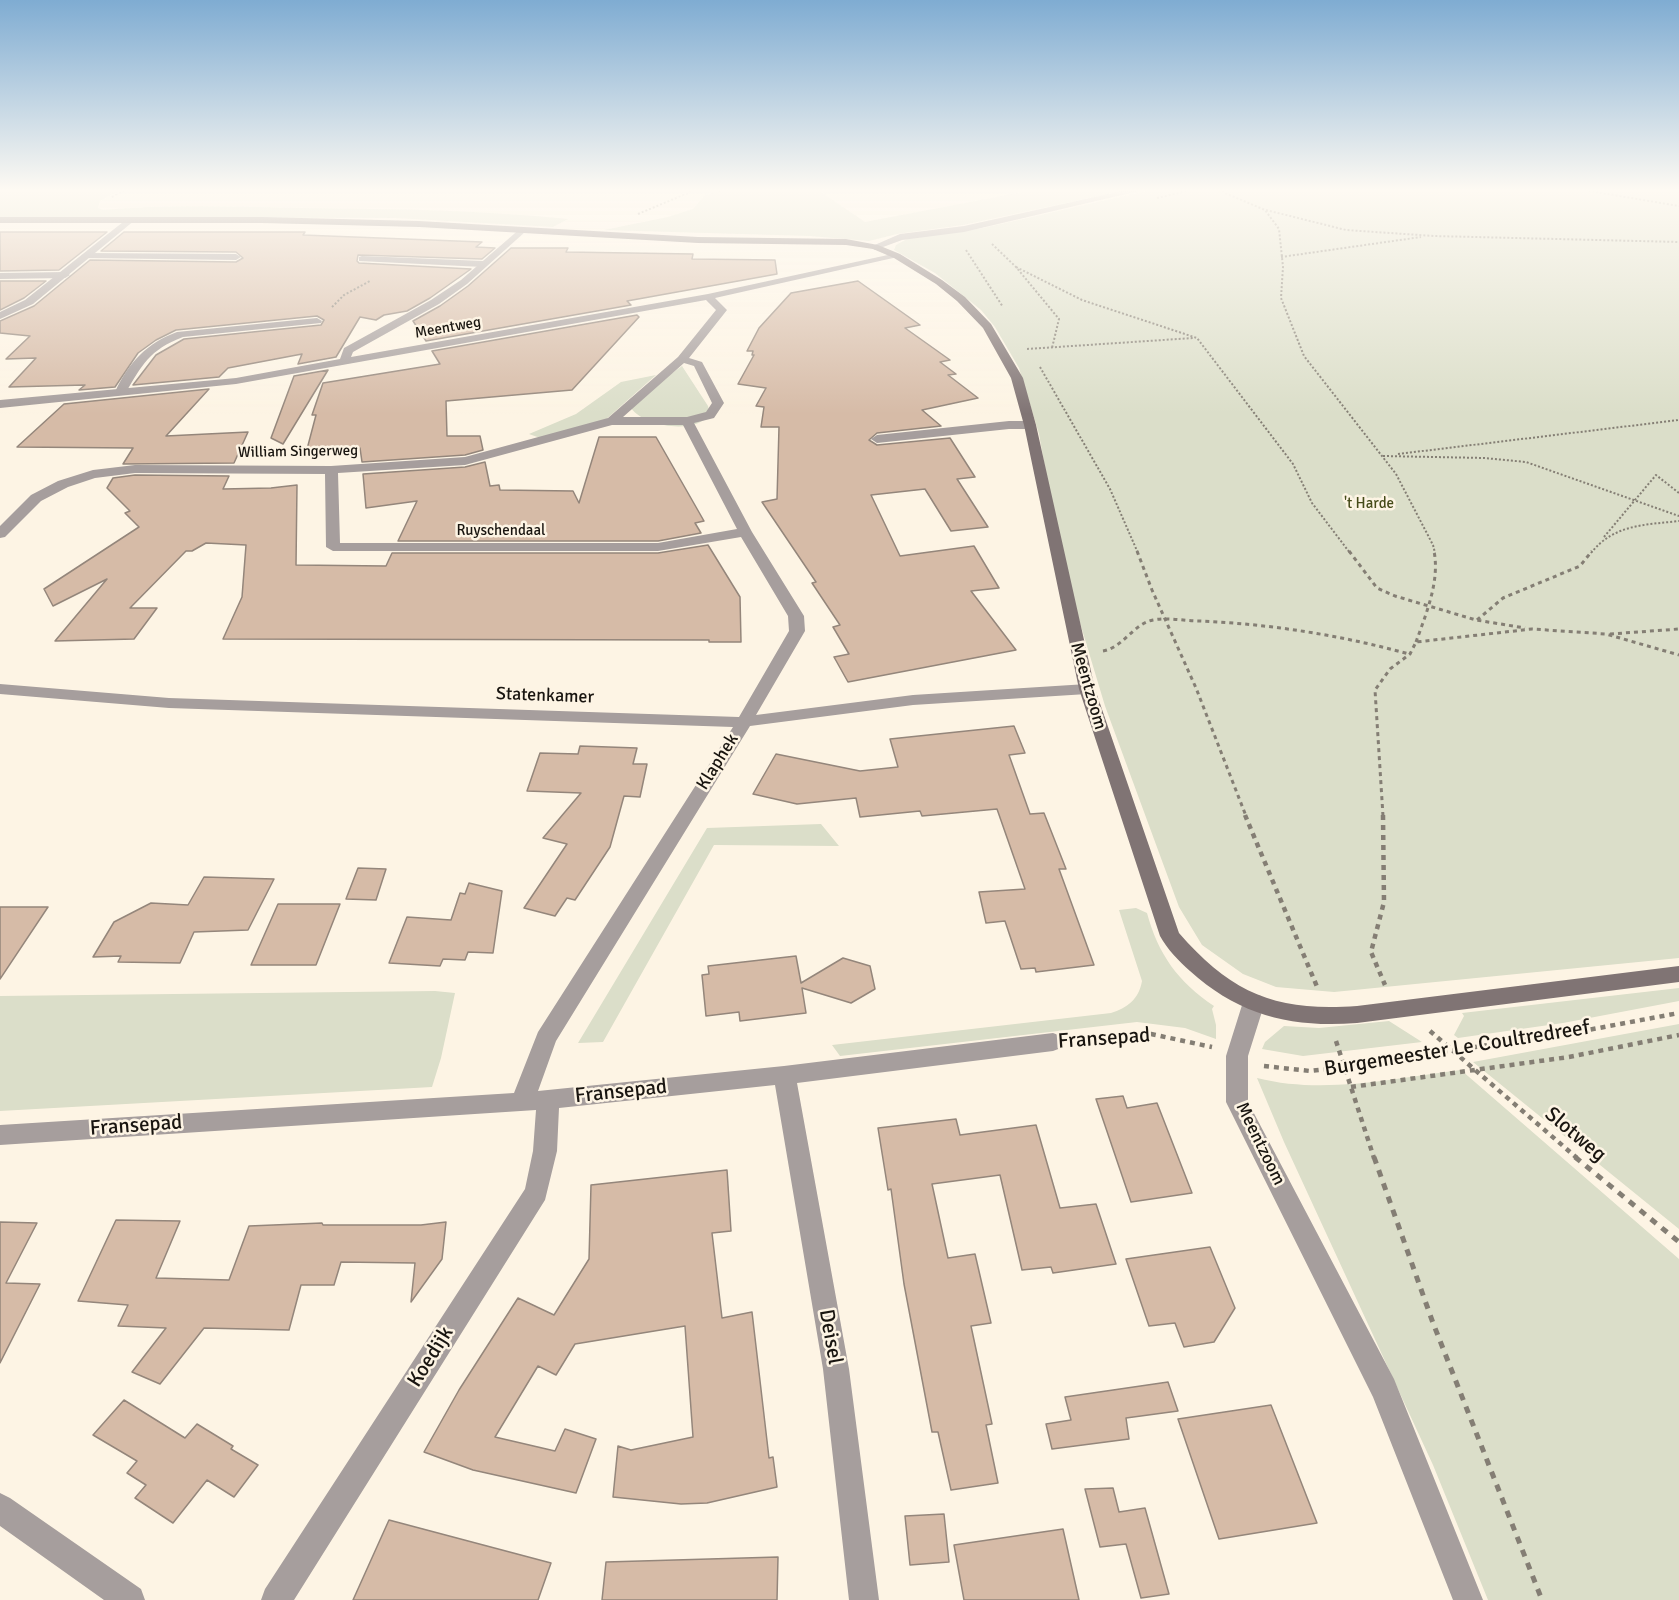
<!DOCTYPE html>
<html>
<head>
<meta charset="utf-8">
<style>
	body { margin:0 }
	canvas { display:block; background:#fdf4e4 }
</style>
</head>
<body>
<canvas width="1679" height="1600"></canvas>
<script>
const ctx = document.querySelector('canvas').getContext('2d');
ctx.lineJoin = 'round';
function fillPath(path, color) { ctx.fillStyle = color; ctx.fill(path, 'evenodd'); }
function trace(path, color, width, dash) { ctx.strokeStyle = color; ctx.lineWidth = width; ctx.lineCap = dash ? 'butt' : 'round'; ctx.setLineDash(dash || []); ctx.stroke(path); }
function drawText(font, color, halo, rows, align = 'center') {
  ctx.font = font + ' Signika,sans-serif'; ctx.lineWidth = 5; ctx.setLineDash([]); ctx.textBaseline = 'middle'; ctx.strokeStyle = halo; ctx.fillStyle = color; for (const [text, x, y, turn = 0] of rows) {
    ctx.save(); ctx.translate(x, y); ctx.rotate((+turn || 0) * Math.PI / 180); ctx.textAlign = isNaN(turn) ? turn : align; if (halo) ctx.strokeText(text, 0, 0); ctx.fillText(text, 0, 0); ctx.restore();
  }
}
const green = new Path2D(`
	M0 190H120L100 201 98 208 103 210C170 204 237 207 304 208 392 209 480 210 568 219L553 227 395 218 0 217Z
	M725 190H818L865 222 1033 190H1127L963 225 897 234 869 241 810 236 604 230 668 217 693 209 705 195Z
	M1151 190H1679V958L1334 992 1276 987 1243 974 1202 945 1179 907 1105 706 1062 563 1039 434 1019 368 995 327 981 310 935 273 894 250 896 245 907 239 983 228Z
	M682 366 708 406 710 414C696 435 644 427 631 408L654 386Z
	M656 375 603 422 546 440 529 434 576 414 621 382Z
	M821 824 839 846 714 845 603 1042 578 1043 707 828Z
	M1136 908 1147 913C1158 954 1178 982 1214 1006L1212 1009 1216 1025V1039L1185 1028 1137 1022 840 1056 832 1045 1111 1013C1127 1008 1139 999 1142 981L1119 910Z
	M1679 988V1001L1563 1023 1458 1038 1454 1035 1464 1016 1462 1013Z
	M435 991 455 993 441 1058 432 1087 0 1111V996Z
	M1389 1021 1422 1042 1303 1056 1262 1049 1265 1042 1284 1026 1319 1028Z
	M1679 1024V1229L1473 1062Z
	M1461 1070 1679 1259V1600H1488L1433 1465 1284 1142 1257 1078C1324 1095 1394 1078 1461 1070Z`);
const building = new Path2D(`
	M0 232H107L59 270 0 271Z
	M124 232H305L303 235 482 242 476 247 495 248 482 259 358 255 357 261 359 263 471 269 430 298 407 311 384 315 376 320 360 317 336 357 298 364 302 354 228 368 219 377 133 385 156 355 184 339 321 325 324 320 317 316 176 330 156 340 138 353 115 387 79 390 85 385 9 387 36 358 6 359 30 336 0 333V321L34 306 90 260 236 262 243 258 236 252 101 251Z
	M511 248H568L566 252 693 254 692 259 775 260 777 274 627 301 631 305 426 341 413 321 440 306 468 286Z
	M0 281H46L24 298 0 310Z
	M858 281 920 325 905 328 950 360 940 362 956 374 948 375 978 398 922 410 941 426 877 433 869 440 877 445 950 438 975 477 957 479 988 527 951 531 925 489 871 495 900 556 974 546 999 588 971 591 1016 650 848 682 834 657 849 654 833 627 840 625 812 583 816 582 762 502 777 499 779 427H761L764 407 756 406 766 388 738 384 754 355H752L753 351H747L759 328 791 293Z
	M637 315 639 317 572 390 446 401 447 436H480L483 450 465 455 362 462 360 448 306 453 316 415H312L323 383 440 364 432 351Z
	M328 370 283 444 271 438 294 376Z
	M209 389 166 436 248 432 234 463 123 464 133 448 17 447 64 404Z
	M599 437H656L704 521 695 523 701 533 658 541H398L417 501 366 508 363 474 465 467 485 462 490 486 499 485 500 490 573 491 579 503Z
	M135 475 229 476 223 489 271 488 297 485 296 565 386 566 392 553H658L708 545 740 597 741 642H709V640L223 639 242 597 246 545 206 543 192 551H186L130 608H157L134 639 55 641 107 579 53 606 44 589 139 527 125 513 130 511 107 488 113 478Z
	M1014 726 1025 753 1009 755 1030 814 1044 813 1066 869H1059L1094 965 1036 972 1035 968 1021 969 1005 921 986 923 979 892 1025 889 997 809 922 816 920 811 860 817 856 798 797 804 753 794 776 754 860 771 898 767 890 739Z
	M580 746 637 748 633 764H647L640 797 624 796 610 847 575 900 567 898 555 916 524 908 567 844 543 838 581 793 527 791 540 753 578 754Z
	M358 868 386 869 376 900 346 899Z
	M204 877 274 879 248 930 194 932 180 963 118 962 121 956 93 957 114 922 151 903 188 905Z
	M469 883 502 891 493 953 468 952 465 960 443 959 440 966 389 963 407 917 451 920 460 893 465 894Z
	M278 904H340L316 965H251Z
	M0 907H48L0 979Z
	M796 956 801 983 843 958 870 966 875 989 851 1003 802 988 806 1013 740 1021 739 1012 706 1016 702 975 709 974 708 966Z
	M1123 1096 1127 1108 1157 1103 1192 1193 1131 1202 1096 1099Z
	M956 1119 960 1135 1036 1125 1060 1208 1096 1204 1116 1264 1053 1273 1051 1267 1022 1270 1000 1175 932 1184 948 1258 975 1254 991 1323 971 1326 992 1424 986 1425 998 1483 951 1490 938 1432H932L904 1284 891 1189 888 1190 878 1128Z
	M727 1170 731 1231 712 1233 722 1318 752 1312 769 1458 773 1457 777 1487 707 1503 681 1504 613 1497 618 1446 631 1450 693 1437 685 1326 575 1344 556 1375 538 1366 495 1437 555 1451 565 1429 596 1439 576 1493 473 1470 424 1452 459 1390 518 1298 554 1315 589 1259 591 1185Z
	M116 1220 180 1221 156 1278 229 1280 249 1226 322 1223 323 1225H421L446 1222 442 1259 411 1302 415 1263 341 1262 334 1285H301L289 1330 204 1328 160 1384 132 1372 166 1328 118 1326 128 1305 78 1301Z
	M0 1222 37 1223 6 1283 40 1284 0 1363Z
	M1210 1247 1235 1308 1214 1342 1184 1347 1175 1323 1149 1326 1126 1259Z
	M1168 1382 1178 1411 1126 1418 1129 1439 1052 1449 1046 1424 1071 1420 1065 1397Z
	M124 1400 185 1438 197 1424 233 1446 231 1449 258 1465 234 1497 207 1480 173 1523 135 1498 146 1485 127 1473 137 1461 93 1435Z
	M1271 1405 1317 1523 1219 1539 1178 1419Z
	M1113 1488 1119 1512 1145 1508 1169 1594 1141 1598 1126 1544 1100 1547 1085 1489Z
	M944 1514 949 1562 910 1565 905 1516Z
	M389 1520 551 1563 538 1600H353Z
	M1063 1529 1079 1600H964L954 1545Z
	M778 1557 777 1600H602L606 1562Z`);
const pathFar3 = new Path2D(`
	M1218 190 1265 210 1279 229 1283 267 1281 298 1304 356 1396 474 1433 545 1435 553
	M1584 190 1679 206
	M112 197 125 190
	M1157 198 1191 190
	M1266 210 1346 230 1434 236 1679 242
	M638 214 695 190
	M992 244 1016 267 1059 319 1052 348
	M966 250 1003 307
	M1281 257 1421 237
	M1016 267 1082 300 1197 338 1293 464 1312 503 1350 553
	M332 307 344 295 370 281
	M1027 349 1193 338
	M1040 367 1110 489 1138 553
	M1398 454 1679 420
	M1383 456 1484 458 1526 462 1679 516
	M1604 537 1656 475 1679 493
	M1591 553C1614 524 1645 525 1679 521`);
const pathFar2 = new Path2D(`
	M1137 551 1152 590 1196 688 1246 816
	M1349 551 1377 588 1395 596 1476 620 1525 628
	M1477 620 1503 598 1580 566 1592 551
	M1610 634 1679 629
	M1416 642C1426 614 1440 581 1434 551
	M1103 651C1124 647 1133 624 1153 620 1168 617 1184 621 1199 621 1270 624 1340 635 1409 654
	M1383 816 1375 690 1390 669 1410 654 1416 642 1532 629 1606 634 1679 655`);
const pathFar1 = new Path2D(`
	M1245 815 1318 989
	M1383 815 1384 902 1371 952 1385 985
	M1430 1031 1577 1158
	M1081 1039 1151 1034 1212 1047
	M1336 1041 1374 1158
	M1264 1066 1310 1071 1344 1067 1588 1030 1679 1013
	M1351 1087 1569 1057 1679 1035`);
const path = new Path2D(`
	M1374 1157 1433 1323 1542 1600
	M1575 1157 1679 1242`);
const lane = new Path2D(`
	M88 253 236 254 241 257 236 260 85 258 83 256Z
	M362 256 483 261 488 264 483 267 359 261V257Z
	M0 273 65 272 70 275 65 278 0 279Z
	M317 318 322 321 321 323 183 337C149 350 142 365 125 394L121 395 115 392C129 362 147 343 177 332Z`);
const street = new Path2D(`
	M1126 190H1143L964 232 902 240 875 250 870 247 900 234 964 226Z
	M128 218 135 220 33 304 0 319V312L25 300Z
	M522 227 525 228V232L467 284 439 304 353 352 351 357 708 294 897 253 902 256 715 298 727 310 689 358 702 362 724 403 714 418 694 423 752 532 804 616 805 631 756 715 913 695 1087 684 1095 689 1087 694 913 705 750 726 556 1041 538 1091 784 1066 1053 1033 1061 1036 1064 1042 1061 1048 1053 1051 797 1083 849 1369 879 1600H849L823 1369 775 1085 559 1108 557 1151 545 1200 294 1600H261L265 1589 525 1189 533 1151 536 1110 0 1145V1125L514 1093 538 1032 733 727 169 708 0 694V684L169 698 739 717 789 631 788 616 741 537 658 551H333L326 547 325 474 135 473 95 478 68 487 41 501 5 537 0 538V526L31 495 58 481 93 470 135 465 331 466 465 457 608 418 678 357 716 310 706 300 236 384 0 408V400L236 378 340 359 344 348 431 300 461 280ZM684 363 694 366 712 403 706 412 687 417H623ZM612 425H683L737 529 658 543H340L338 473 465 465Z
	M1009 421H1030L1036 425 1030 429H1009L877 443 871 439 877 435Z
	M1254 994 1261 996 1265 1002 1248 1056V1102L1394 1379 1483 1600H1453L1373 1397 1226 1102V1056L1243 1002 1247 996Z
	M0 1493 10 1498 141 1589 145 1600H104L0 1526Z`);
const secondary = new Path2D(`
	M0 217H262L419 221 698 237 846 239 878 245 900 254 942 280 965 297 991 324 1023 378 1036 425 1095 689 1179 933C1232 994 1277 1012 1357 1006L1679 966V982L1357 1023C1292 1028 1240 1016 1190 971 1179 961 1167 949 1160 936L1079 689 1024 425 1011 378 983 328 957 301 936 284 894 258 873 249 846 245 698 243 419 227 262 223H0Z`);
const farStreetnames = [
	["Meentweg",448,328,-10],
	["William Singerweg",298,452,-1],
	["Ruyschendaal",501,531]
];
const farParknames = [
	["'t Harde",1369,504]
];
const streetNames = [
	["Meentzoom",1088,686,74],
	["Statenkamer",545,696,2],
	["Klaphek",718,762,-58],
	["Meentzoom",1260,1144,64]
];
const nearStreetnames = [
	["Fransepad",1104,1039,-4],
	["Burgemeester Le Coultredreef",1457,1049,-9],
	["Fransepad",621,1092,-6],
	["Fransepad",136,1126,-4],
	["Slotweg",1575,1135,40],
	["Deisel",830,1337,80],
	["Koedijk",431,1357,-58]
];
fillPath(green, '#dbdec9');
fillPath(building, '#d6bba7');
trace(building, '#94867b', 1.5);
trace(pathFar3, '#847e74', 2, [2, 2]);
trace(pathFar2, '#847e74', 3, [4, 4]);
trace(pathFar1, '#847e74', 4.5, [5, 5]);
trace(path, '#847e74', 5, [7, 7]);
fillPath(lane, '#a69e9d');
fillPath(street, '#a69e9d');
fillPath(secondary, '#807474');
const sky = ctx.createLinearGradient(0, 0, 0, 414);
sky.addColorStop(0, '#7facd2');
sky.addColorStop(0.46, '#fefaf3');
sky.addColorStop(1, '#fefaf300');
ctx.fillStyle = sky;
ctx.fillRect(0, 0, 1679, 414);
drawText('15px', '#191510', '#fdf4e4', farStreetnames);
drawText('15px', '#464b19', '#fdf4e4', farParknames);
drawText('18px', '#191510', '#fdf4e4', streetNames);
drawText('21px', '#191510', '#fdf4e4', nearStreetnames);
</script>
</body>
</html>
